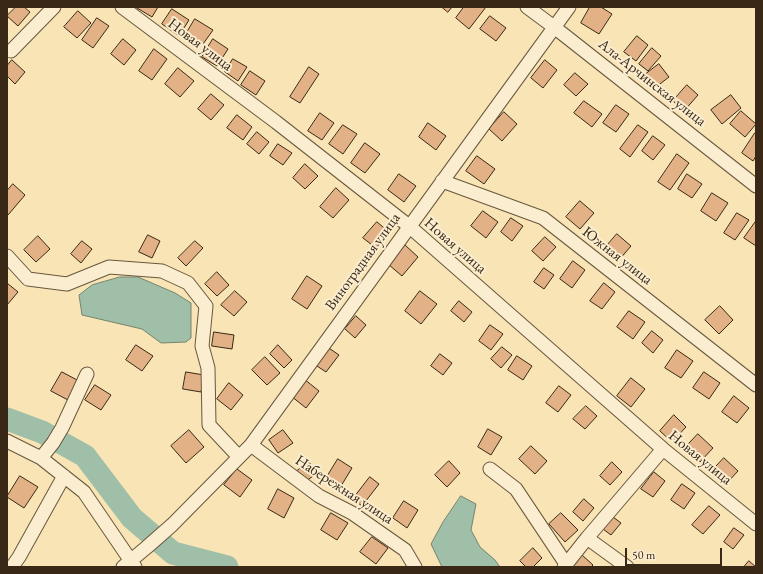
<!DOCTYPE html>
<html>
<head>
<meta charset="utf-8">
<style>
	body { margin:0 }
	#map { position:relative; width:763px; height:574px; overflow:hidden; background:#f9e4b6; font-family:"EB Garamond",serif }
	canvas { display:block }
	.frame { position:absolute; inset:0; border:8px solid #382815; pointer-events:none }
	.scale { position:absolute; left:625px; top:548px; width:97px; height:18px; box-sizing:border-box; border:2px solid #382815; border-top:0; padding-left:5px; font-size:12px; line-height:14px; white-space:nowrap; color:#382815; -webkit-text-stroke:3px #fbedd0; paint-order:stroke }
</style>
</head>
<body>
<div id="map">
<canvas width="763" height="574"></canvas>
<div class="frame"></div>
<div class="scale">50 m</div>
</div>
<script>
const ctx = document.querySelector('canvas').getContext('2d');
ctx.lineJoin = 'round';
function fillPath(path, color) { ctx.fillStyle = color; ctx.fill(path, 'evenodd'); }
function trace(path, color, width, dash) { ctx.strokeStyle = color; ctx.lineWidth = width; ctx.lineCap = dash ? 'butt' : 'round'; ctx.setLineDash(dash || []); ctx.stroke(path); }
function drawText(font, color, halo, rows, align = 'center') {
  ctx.font = font + ' "EB Garamond",serif'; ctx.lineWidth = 4; ctx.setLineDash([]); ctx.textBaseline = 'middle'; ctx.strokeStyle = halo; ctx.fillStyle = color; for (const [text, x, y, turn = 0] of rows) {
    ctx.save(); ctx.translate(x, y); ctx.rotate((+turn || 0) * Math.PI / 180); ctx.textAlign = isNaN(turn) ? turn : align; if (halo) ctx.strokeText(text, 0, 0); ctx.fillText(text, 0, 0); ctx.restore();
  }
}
const water = new Path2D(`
	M120 277H138L175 293 191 303V338L186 342 161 343 142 329 82 315 79 295 92 285Z
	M461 496 476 504 471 530 480 547 495 560 500 567H442L431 544 443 522Z`);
const river = new Path2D(`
	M7 419 42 432 85 456 132 518 173 553 227 567`);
const building = new Path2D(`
	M16 7H24L30 12 18 26 7 16Z
	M138 7H158L152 17 137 8Z
	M442 7H452L448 12Z
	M464 7H486L469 29 456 18Z
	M590 7H601L612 14 599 34 581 23Z
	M172 9 189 20 179 36 162 24Z
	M78 11 91 23 77 38 64 27Z
	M490 16 506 28 496 41 480 29Z
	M97 18 109 26 93 48 82 40Z
	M195 19 213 30 203 44 186 34Z
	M637 36 648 45 636 61 624 52Z
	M123 39 136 50 124 65 111 54Z
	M213 39 228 49 217 66 202 57Z
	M652 48 661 56 648 71 639 64Z
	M154 49 167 59 152 80 139 71Z
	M233 59 247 67 238 81 225 72Z
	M12 60 25 72 15 84 7 76V66Z
	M545 60 557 70 543 88 531 78Z
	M659 64 669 77 656 87 646 74Z
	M309 67 319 74 300 103 290 97Z
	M178 68 194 81 180 97 165 84Z
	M250 71 265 81 256 95 241 85Z
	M575 73 588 84 576 96 564 85Z
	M687 85 698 95 684 111 673 101Z
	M211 94 224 105 211 120 198 109Z
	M731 95 741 108 722 124 711 110Z
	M584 101 602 114 592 127 574 113Z
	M616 105 629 114 616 132 603 123Z
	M741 111 756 124 745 137 730 124Z
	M504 112 517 124 502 141 489 129Z
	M320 113 334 123 322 140 308 131Z
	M237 115 252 127 243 140 227 128Z
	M428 123 446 136 436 150 419 137Z
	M343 125 357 134 343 154 329 144Z
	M638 125 648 132 630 157 620 149Z
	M257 132 269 142 259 154 247 144Z
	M755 133H756V156L753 161 742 153Z
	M653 136 665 145 653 160 642 151Z
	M365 143 380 154 365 173 351 163Z
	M278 144 292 153 283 165 270 156Z
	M677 154 689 163 670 190 658 182Z
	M477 156 495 169 484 184 466 171Z
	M305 164 318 176 305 189 293 178Z
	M399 174 416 186 404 202 388 190Z
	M687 174 702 184 692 198 678 189Z
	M13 184 25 195 8 215 7 214V191Z
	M336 188 349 200 333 218 320 207Z
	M712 193 728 203 716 221 701 211Z
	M580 201 594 213 580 229 566 217Z
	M483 211 498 222 486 238 471 226Z
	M737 213 749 220 735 240 724 233Z
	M511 218 523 226 512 241 501 232Z
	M756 221V246L744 238Z
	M377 222 389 232 376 248 363 238Z
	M617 234 631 246 619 260 605 248Z
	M148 235 160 241 152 258 139 252Z
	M38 236 50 249 36 262 24 250Z
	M545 237 556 247 543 261 532 251Z
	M82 241 92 249 81 263 71 254Z
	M195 241 203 248 186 266 178 258Z
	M405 245 418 257 402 276 388 264Z
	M573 261 585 270 572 288 560 279Z
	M544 268 554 275 544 289 534 282Z
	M217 272 229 285 217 296 205 284Z
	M307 276 322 286 307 309 292 299Z
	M7 283 18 292 7 305Z
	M604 283 615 292 602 309 590 301Z
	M235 291 247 302 234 316 221 305Z
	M420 291 437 304 421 324 405 311Z
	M459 301 472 312 464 322 451 311Z
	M720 306 733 320 719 334 705 320Z
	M629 311 645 322 633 339 617 327Z
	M356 316 366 325 355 338 345 329Z
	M490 325 503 334 491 350 479 341Z
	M652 331 663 340 653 353 642 343Z
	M214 332 234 335 232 349 212 346Z
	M136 345 153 356 142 371 126 360Z
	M278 345 292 360 284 368 270 354Z
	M326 346 339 355 326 372 314 364Z
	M502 347 512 355 501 368 491 359Z
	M677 350 693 361 681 378 665 368Z
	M440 354 452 363 443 375 431 366Z
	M517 356 532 366 523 380 508 370Z
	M265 357 280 373 267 385 252 370Z
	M62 372 79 381 68 400 51 391Z
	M186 372 204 375 201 392 183 389Z
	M704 372 720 383 709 399 693 388Z
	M631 378 645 389 631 407 617 396Z
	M304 379 319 391 306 408 291 396Z
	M229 383 243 395 231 410 217 399Z
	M95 385 111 395 101 410 85 400Z
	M559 386 571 395 558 412 546 403Z
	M734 396 749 408 737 423 722 412Z
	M586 406 597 416 585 429 573 419Z
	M674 415 686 427 672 442 660 431Z
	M488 429 502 437 491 455 478 447Z
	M189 430 204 447 186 463 171 446Z
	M283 430 293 443 278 453 269 440Z
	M698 434 713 448 700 462 685 448Z
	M531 446 547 461 535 474 519 459Z
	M724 458 738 471 725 485 711 472Z
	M338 459 352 468 341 486 327 477Z
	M449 461 460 473 447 487 435 475Z
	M309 462 317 473 305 482 297 471Z
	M612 462 622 472 610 485 600 476Z
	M237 469 252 480 240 497 224 485Z
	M654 472 665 481 653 497 641 489Z
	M20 476 38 487 24 508 7 497Z
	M370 477 379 484 362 506 353 499Z
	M682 484 695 493 684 509 671 500Z
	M278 489 294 498 284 518 268 509Z
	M584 499 594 508 583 521 573 512Z
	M404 501 418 510 407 528 393 518Z
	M709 506 720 515 703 534 692 525Z
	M331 513 348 523 337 540 321 530Z
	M561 513 578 530 565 542 549 524Z
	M613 517 621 523 611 535 603 529Z
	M734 528 744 535 733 549 724 542Z
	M372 537 388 548 376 564 360 552Z
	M533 548 542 558 533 567H526L520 561Z
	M582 555 593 565 591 567H571Z
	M749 561 756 567H744Z`);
const minor = new Path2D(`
	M122 7 276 122 409 226 663 449 756 524
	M527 7 554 27 756 186
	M11 51 54 7
	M442 181 543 218 756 385
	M7 256 28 279 67 284 109 267 162 271 188 283 206 306 202 346 208 368 209 425 239 457
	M7 441 41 458 84 492 135 567
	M251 445 319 496 352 513 405 550 415 567
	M41 458 53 443 62 428 87 374
	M490 469 516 489 566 564
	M587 538 627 567
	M12 567 19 557 64 476
	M123 567 147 547 172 525 251 445 569 7
	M564 567 587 538 663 449`);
const streetNames = [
	["Новая улица",200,45,37],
	["Ала-Арчинская улица",652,83,38],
	["Новая улица",455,246,41],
	["Южная улица",617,256,38],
	["Виноградная улица",363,262,-54],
	["Новая улица",700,458,39],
	["Набережная улица",344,490,33]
];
fillPath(water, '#9fbfa8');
trace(water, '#76836d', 1);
trace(river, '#9fbfa8', 23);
fillPath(building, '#e3b186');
trace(building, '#382815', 1);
trace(minor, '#68573d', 15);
trace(minor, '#fbedd0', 13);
drawText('15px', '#382815', '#fbedd0', streetNames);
</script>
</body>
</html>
